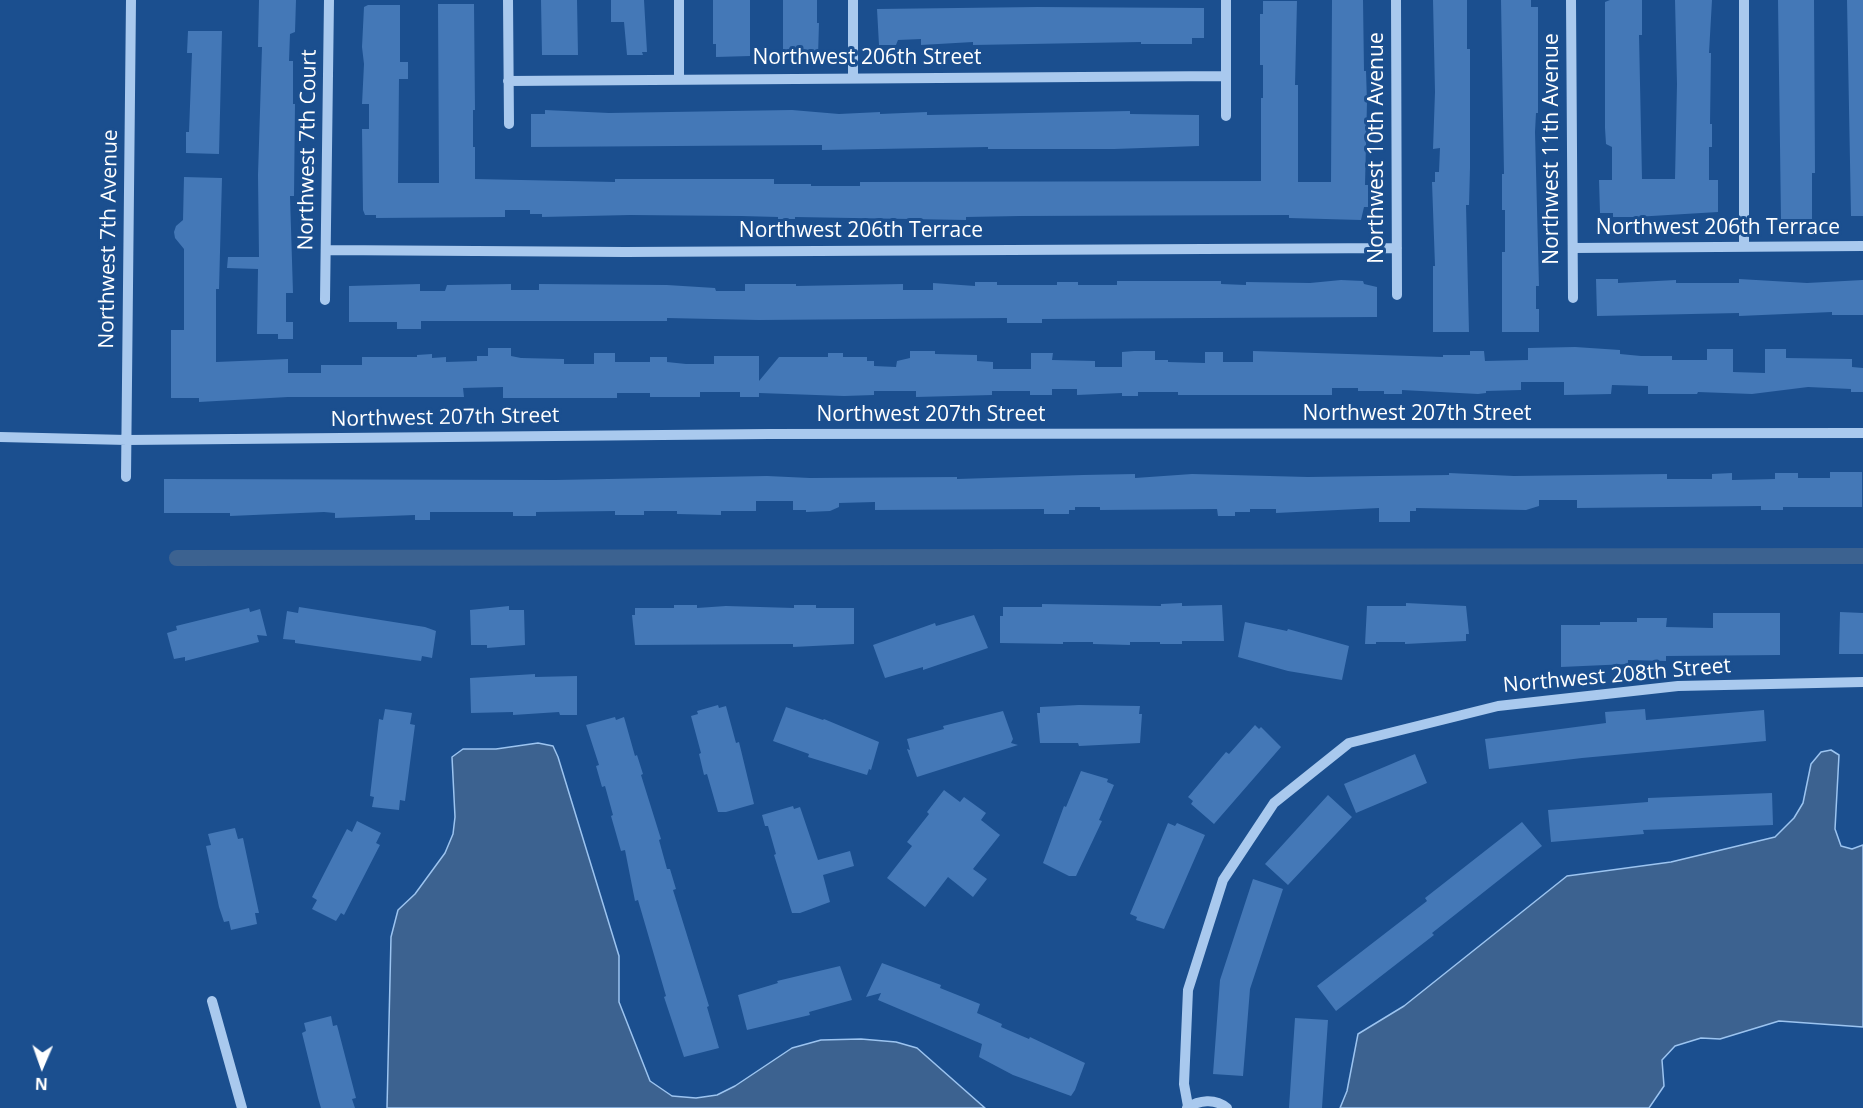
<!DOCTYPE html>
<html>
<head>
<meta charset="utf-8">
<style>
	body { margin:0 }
	#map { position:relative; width:1863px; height:1108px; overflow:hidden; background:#1b4f8f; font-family:"Open Sans",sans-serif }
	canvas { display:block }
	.north { position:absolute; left:12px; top:1036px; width:60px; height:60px; -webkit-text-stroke:4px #1b4f8f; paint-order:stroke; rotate:182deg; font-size:16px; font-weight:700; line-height:24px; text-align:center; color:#fff }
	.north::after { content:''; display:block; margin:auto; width:21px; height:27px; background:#fff; clip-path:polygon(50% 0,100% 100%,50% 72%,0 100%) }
</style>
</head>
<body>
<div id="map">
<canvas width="1863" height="1108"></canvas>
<div class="north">N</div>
</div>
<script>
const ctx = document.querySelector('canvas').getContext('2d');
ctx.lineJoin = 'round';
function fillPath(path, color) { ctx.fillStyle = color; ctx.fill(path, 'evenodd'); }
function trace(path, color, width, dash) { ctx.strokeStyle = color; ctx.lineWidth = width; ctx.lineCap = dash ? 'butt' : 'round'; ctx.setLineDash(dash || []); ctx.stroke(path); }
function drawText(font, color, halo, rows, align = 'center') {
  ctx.font = font + ' "Open Sans",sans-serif'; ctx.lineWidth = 6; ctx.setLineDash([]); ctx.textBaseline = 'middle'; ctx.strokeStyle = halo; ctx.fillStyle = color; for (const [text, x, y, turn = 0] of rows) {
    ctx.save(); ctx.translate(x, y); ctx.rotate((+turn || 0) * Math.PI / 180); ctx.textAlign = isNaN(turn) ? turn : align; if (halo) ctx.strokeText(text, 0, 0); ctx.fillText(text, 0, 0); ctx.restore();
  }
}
const water = new Path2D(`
	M538 743 553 746 558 757 619 956V1002L650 1081 672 1096 696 1098 717 1095 735 1086 792 1048 821 1040 861 1039 896 1042 917 1048 985 1108H387L391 937 398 910 415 894 445 853 453 834 455 817 452 757 463 749H496Z
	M1831 750 1839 755 1835 829 1841 846 1852 849 1863 845V1027L1779 1021 1720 1039 1701 1038 1675 1046 1662 1060 1664 1086 1649 1108H1340L1347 1091 1358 1034 1404 1006 1567 876 1671 862 1775 837 1794 818 1803 803 1811 764 1821 752Z`);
const canal = new Path2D(`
	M177 558 1863 556`);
const building = new Path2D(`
	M259 0H296L295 32 290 34 289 61H293V104H295L294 196H290L293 293H286V322H293V339H278V334H257L258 269 227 268 228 257H259L258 175 262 47H258Z
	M541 0H577L578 55H542Z
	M611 0H644L647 52H642L643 55H627L624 22H611Z
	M713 0H750V56L716 57V44H713Z
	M783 0H817V23H819L818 56H783Z
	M1332 0H1363L1364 71H1366L1367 102 1365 185H1368V207H1364L1361 220 1289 218V215L1020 216 966 217V220L795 217V219H778V217L741 216 630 215 542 217V214H530V210H505V217L376 218V215H365L363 210 362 129H369V104H362L364 64 362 47 364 7 368 5H400V62H408V79H399L398 183H439L438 4H474L475 110H473V147H475V179L615 182V179H774V184H811V186H860V182L1261 181V98H1263V65H1260V14H1263V1H1297L1295 85H1298V182H1331Z
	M1433 0H1467V49H1470V168L1469 205H1466L1469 332H1433V266H1435L1432 182H1435V172H1439L1440 148 1433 149 1435 92Z
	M1501 0H1531V7H1538V113H1536L1535 132 1539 286H1536V309H1539V332H1502V252H1505V210H1502V174H1504Z
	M1610 0H1642V35H1639L1642 179H1675L1677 84 1675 0H1712L1709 53H1711L1710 124H1712V147H1709V180H1718V212L1635 217H1613V213H1600L1599 180H1612V147L1606 144 1605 128V2Z
	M1778 0H1814L1815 173H1812V219H1781Z
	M1847 0H1863V216H1851Z
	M1037 7 1204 8V38H1192V44H1141V42L973 45V42L921 45V39L898 40 896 45H879L877 9Z
	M188 31H222L219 154 186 153V132H189L192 53H187Z
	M545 110 609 113 792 110 839 114 880 112V114L927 112V115L1130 111V114L1199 115V146L1114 149H988V147L822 150V145L531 147V114H545Z
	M184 177 222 178 219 289H216V362L288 359V373H321V365H362V357H417V355L432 354V358L446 357V362L477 361V356H488V348H511V356L521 358 564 359V364H594V353H615V362H650V357H667V362L686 364H714V356H759V381L779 357H828V353H843V357H867V361H874V366L896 367 897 361 910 358V351H935V354L977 355V361L993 362V369H1031V353H1053L1052 360 1095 361V367H1122V352L1134 351H1155V360H1168V362L1205 363V352H1223V362H1253V351L1443 357V355H1470V351H1484L1485 361 1528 360V348L1575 347 1620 350V354L1641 356H1672V360H1707V349H1733V372L1765 373V349H1786V358L1852 359V367L1863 368V392H1851V389L1808 387 1752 394 1698 392 1697 394H1648V386L1612 385 1611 394 1564 395V382H1521V390L1486 391V393L1478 394 1402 390V394H1384V391H1358V388H1332V395H1178V392H1138V396H1122V393L1077 395V389H1052V395H1030V391H992V395L916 397V391H874V395L844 396 759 393V397H740V392H700V397H650V393H617V398H503V387L463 388 464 397H288L199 402V398H171V330H184V249L175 238 174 232 176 226 183 220Z
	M1596 279H1618V283L1676 280V283H1739V279L1807 283 1863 280V315H1832V312L1739 316V313L1597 316Z
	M1341 280 1363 281 1364 284 1377 287V317L1042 319V323H1007V318L759 320 667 318V321H421V329H397V322H349V286L420 284V291H445L447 285 511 284V290H539V284L667 285 715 288 716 291H745V284H796V286L903 284V290H933V283L975 286V282H997V285H1057V282H1078V285H1117V281H1221V284L1246 285V282L1310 283Z
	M1830 472H1862V507H1783V510H1761V506L1577 508V500H1539V506L1526 510 1416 508V511H1410V522H1379V508L1276 513V509H1250V512H1235V516H1218L1217 509 1100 510V507H1075V510H1069V514H1044V509L875 510V502L839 503V507L830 511 806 512V510H793V501H756V511H721V515L677 514V511H644V515H615V511L536 512V516H513V512H430V520H415V515L335 518V513L324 512 230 516V513H164V479L555 480 767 476 810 478 957 477V479L1083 475 1135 474V478L1192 474 1308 477 1449 475V473L1514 476 1667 474V479H1712V474L1732 473V480L1775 479V473H1798V478H1830Z
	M1182 603V606L1222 605 1224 641H1182V644H1160V642H1130V645L1093 644V642H1063V644L1000 643V616H1003V607H1042V604L1161 606V604Z
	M1406 603 1466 606 1469 634H1466V641L1405 644V642H1376V644H1365L1367 606H1406Z
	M674 605H697V608L726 606 794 608V605H816V608H854V644L793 647V644L635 645 632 615H635V608H674Z
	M509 606V610H524L525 645 487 648V645H471L470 610Z
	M299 607 425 627 436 631 432 658 422 656 421 661 406 659 295 643V640L283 639 287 611 298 613Z
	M249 608 250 612 260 609 267 636 257 635 259 642 185 661V657L174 659 167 633 177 630 176 626Z
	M1840 612 1863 613V654H1839Z
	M1713 613H1780V655L1666 656V661L1628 660V664L1561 667V625H1600V622H1637V618H1667L1666 627 1713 628Z
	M974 615 988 648 923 670V667L885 678 873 645 935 623 936 626Z
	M1245 622 1287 631 1288 629 1349 646 1342 680 1288 671 1238 657Z
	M535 674V677L577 676V715H560L559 712 513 715V712L471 713 470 678Z
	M718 705 719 708 726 706 736 743 739 742 754 804 726 812H718L707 774 704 775 699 754 701 753 691 716 698 714 697 711Z
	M1079 705 1140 706 1139 714H1142L1140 743 1079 746 1078 743H1040L1037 713H1040V707Z
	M786 707 823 720 824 719 879 742 871 770 869 769 867 775 808 757 809 754 773 741Z
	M385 709 412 713 410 724 415 725 405 801 400 800 399 810 372 807 374 797 370 796 379 719 383 720Z
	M1645 709 1646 720 1764 710 1766 741 1582 758 1489 769 1485 739 1606 723 1605 712Z
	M1003 711 1013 739 1011 743 1018 745 917 777 907 749 910 750 907 739 944 729 943 726Z
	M615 717 616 720 624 717 635 756 637 755 643 774 641 775 661 839 659 840 667 869H670L676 889 673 890 709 1006 707 1007 719 1048 684 1057 664 997 666 996 638 900 635 901 625 850 621 851 611 816 613 815 605 786 602 787 596 766 599 765 586 725Z
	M1255 725 1259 729 1261 727 1281 747 1214 824 1191 804 1193 801 1188 797 1226 752 1229 754Z
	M1415 754 1427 783 1356 813 1344 784Z
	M1081 771 1108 779 1107 782 1114 785 1099 820 1102 821 1076 876H1069L1043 863 1064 806 1066 807Z
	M944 790 960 802 964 797 986 813 981 820 1000 835 973 869 987 879 973 897 948 877 925 907 887 878 912 846 907 842 929 814 927 812Z
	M1772 793 1773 825 1643 830 1644 834 1551 842 1548 810 1648 802V798Z
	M1328 795 1352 817 1288 885 1265 864Z
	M793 806 794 809 800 807 818 860 850 851 854 866 823 875 830 902 800 913H792L774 855 776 854 768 826H765L762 815Z
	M357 821 381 833 376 843 380 845 344 915 341 913 336 921 312 909 317 900 312 897 347 829 352 832Z
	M1522 822 1542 846 1432 933 1434 935 1336 1011 1317 986 1427 901 1425 898Z
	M1168 823 1175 826 1177 823 1205 835 1164 929 1136 920 1137 917 1130 914Z
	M235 828 238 839 243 838 259 913H255L257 924 231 930 229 921 224 922 219 907 206 846 211 845 208 834Z
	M1253 879 1283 889 1250 989 1243 1076 1213 1074 1220 980Z
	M882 963 941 985 940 988 980 1004 977 1013 1002 1024 1001 1027 1029 1039 1030 1037 1085 1063 1075 1090 1071 1096 1013 1075 979 1057 982 1044 878 1000 881 993 866 997Z
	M840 966 852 1000 809 1012 810 1015 747 1030 738 995 778 983 777 981Z
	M331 1016 333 1026 337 1025 356 1098 352 1099 355 1108H321L318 1098 302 1033 306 1031 304 1023Z
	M1295 1018 1328 1020 1322 1108H1289Z`);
const minor = new Path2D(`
	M508 0 509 124
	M679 0V78
	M853 0V77
	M1396 0 1397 295
	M1571 0 1573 298
	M1744 0V247
	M508 81 1226 76
	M1226 116V0
	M1573 248 1863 246
	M326 250 625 252 1397 248
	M325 300 329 0
	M0 437 127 440 769 434 1863 433
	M126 477 131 0
	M212 1001 242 1108
	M1188 1106 1184 1084 1188 990 1223 880 1274 803 1349 743 1498 706 1678 686 1863 682
	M1187 1108C1199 1100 1215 1098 1227 1108`);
const streetNames = [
	["Northwest 206th Street",867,58],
	["Northwest 10th Avenue",1377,148,-90],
	["Northwest 11th Avenue",1552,149,-90],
	["Northwest 7th Court",308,150,-89],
	["Northwest 206th Terrace",1718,228],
	["Northwest 206th Terrace",861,231],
	["Northwest 7th Avenue",109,239,-89],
	["Northwest 207th Street",1417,414],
	["Northwest 207th Street",931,415],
	["Northwest 207th Street",445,418,-1],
	["Northwest 208th Street",1617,676,-5]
];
fillPath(water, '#3c6290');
trace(water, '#9cc4f0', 1.5);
trace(canal, '#3c6290', 16);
fillPath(building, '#4478b7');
trace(minor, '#a9c9ee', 10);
drawText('21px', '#fff', '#1b4f8f', streetNames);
</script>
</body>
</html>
